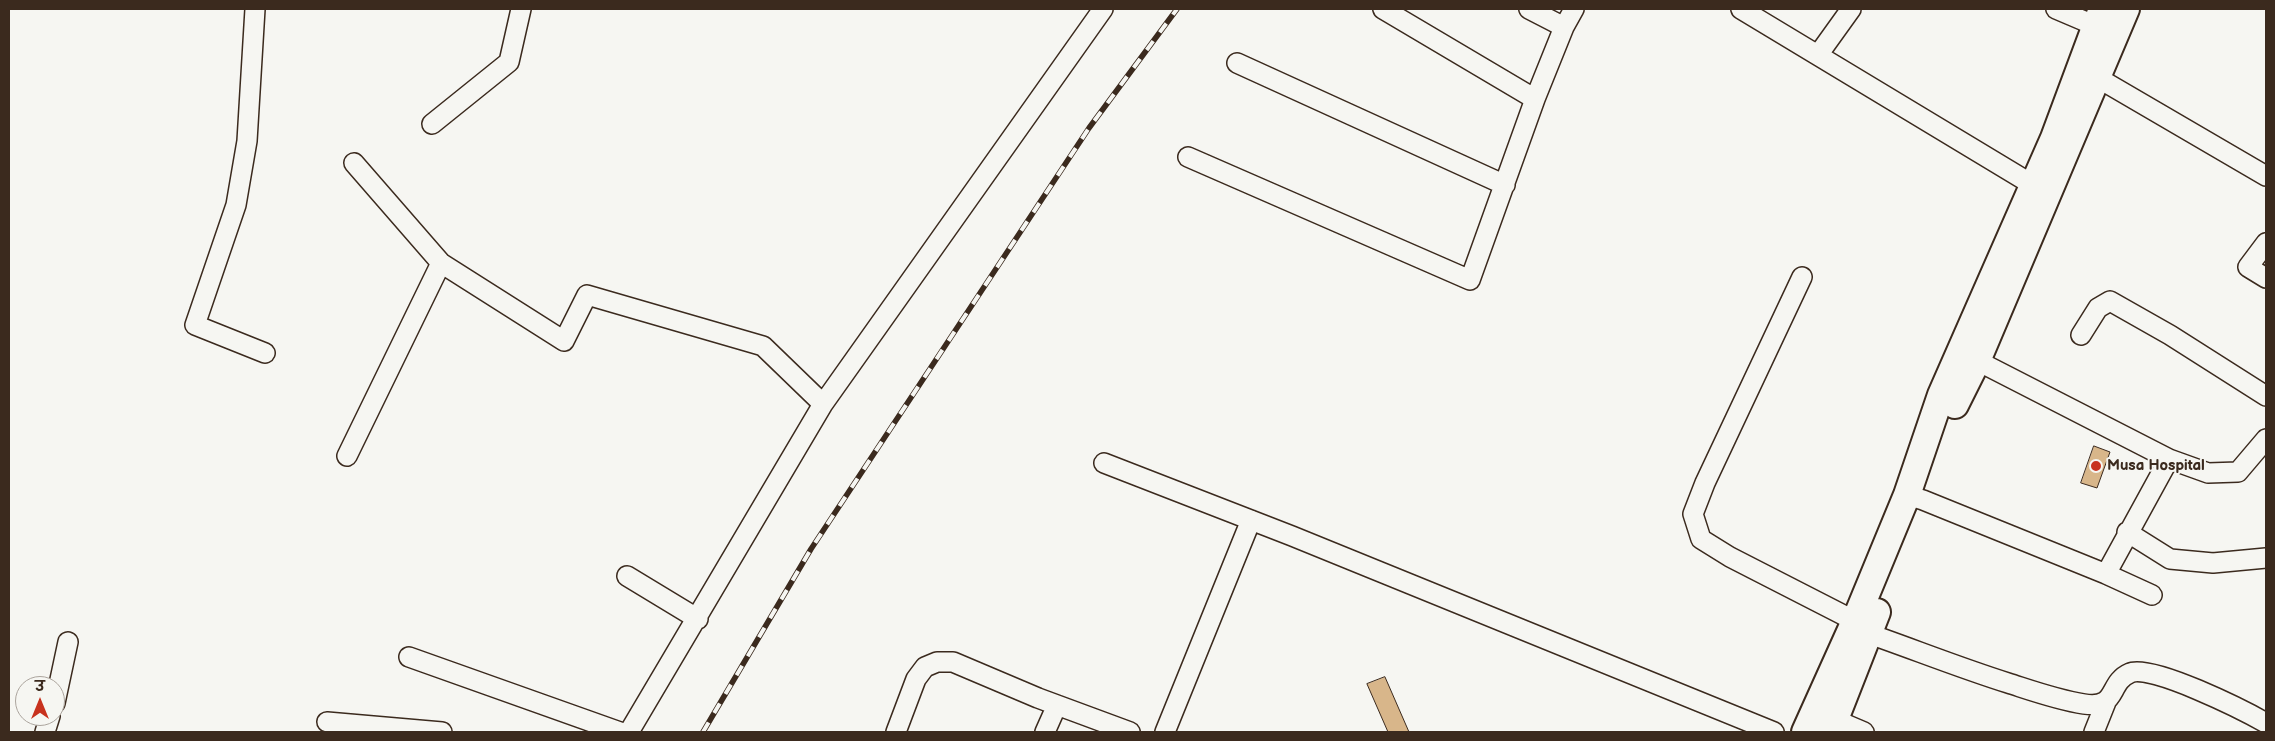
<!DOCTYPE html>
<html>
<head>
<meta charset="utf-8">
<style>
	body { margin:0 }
	#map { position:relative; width:2275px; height:741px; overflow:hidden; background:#f6f6f2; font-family:"Balsamiq Sans","Playpen Sans Deva",sans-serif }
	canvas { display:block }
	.frame { position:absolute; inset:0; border:10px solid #3b2a1e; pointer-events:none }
	.north { position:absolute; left:15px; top:676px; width:50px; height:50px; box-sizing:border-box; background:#f6f6f2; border:1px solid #aba49d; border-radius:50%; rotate:0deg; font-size:14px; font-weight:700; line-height:20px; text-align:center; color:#3b2a1e }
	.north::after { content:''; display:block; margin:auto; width:18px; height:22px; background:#c8321e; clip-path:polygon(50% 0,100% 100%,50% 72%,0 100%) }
</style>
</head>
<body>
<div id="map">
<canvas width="2275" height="741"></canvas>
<div class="frame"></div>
<div class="north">उ</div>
</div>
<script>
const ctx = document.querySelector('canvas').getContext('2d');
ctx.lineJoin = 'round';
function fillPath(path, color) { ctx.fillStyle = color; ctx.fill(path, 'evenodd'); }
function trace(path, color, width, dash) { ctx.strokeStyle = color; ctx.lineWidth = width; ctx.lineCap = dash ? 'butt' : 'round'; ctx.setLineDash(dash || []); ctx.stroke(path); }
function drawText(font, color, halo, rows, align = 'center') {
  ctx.font = font + ' "Balsamiq Sans",sans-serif'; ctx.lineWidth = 4; ctx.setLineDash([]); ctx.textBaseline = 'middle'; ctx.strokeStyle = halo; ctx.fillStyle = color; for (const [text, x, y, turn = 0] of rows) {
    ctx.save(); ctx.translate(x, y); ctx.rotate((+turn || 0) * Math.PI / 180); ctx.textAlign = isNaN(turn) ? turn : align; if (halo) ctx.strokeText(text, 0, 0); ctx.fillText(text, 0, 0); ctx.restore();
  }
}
const building = new Path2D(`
	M2094 446 2110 452 2097 488 2081 483Z
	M1385 677 1409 732H1388L1367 684Z`);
const minor = new Path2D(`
	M255 9 247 141 236 205 195 325 265 353
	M1383 9 1535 99
	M1529 9 1564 27
	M1741 9 2033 185
	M2056 9 2096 26
	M1818 55 1851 9
	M1237 63 1505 185
	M2086 74 2098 78 2266 176
	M432 124 509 62 521 9
	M1188 157 1470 280 1535 99 1564 27 1574 9
	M354 163 441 263 564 341 587 295 763 346 823 404
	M2266 243 2248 267 2266 278
	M1802 277 1705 483 1693 514 1701 539 1730 557 1855 621
	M2081 335 2098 308 2110 301 2170 335 2266 396
	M1966 355 2169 459 2208 473 2238 472 2266 439
	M347 456 441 263
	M1104 463 1292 536 1774 732
	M1907 495 1923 500 2106 574 2152 595
	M2127 532 2170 559 2213 563 2266 558
	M2106 574 2169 459
	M627 576 698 619
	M1858 630C1908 647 1957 667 2008 683 2033 691 2058 700 2084 704 2119 709 2107 683 2130 673 2150 663 2245 711 2266 723
	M409 657 620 732
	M55 703 68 642
	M1824 715 1864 732
	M327 722 442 732
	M45 732 50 716
	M629 732 823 404 1103 9
	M896 732 916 679 925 667 937 662H953L1038 698 1130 732
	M1045 732 1057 705
	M1165 732 1251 520
	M2094 732 2106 702`);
const secondary = new Path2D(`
	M1955 405 1977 361 2126 9
	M1805 732 1855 621 1907 495 1941 395 2054 138 2102 9
	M1830 732 1877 612`);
const rail = new Path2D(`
	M703 732 811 549 1089 128 1177 9`);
const markers = [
	[2096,466,6,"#c8321e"]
];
const poiNames = [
	["Musa Hospital",2107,466]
];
fillPath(building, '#d8b68a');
trace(building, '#3b2a1e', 1);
trace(minor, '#3b2a1e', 22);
trace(secondary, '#3b2a1e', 30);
trace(minor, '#f6f6f2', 19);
trace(secondary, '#f6f6f2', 26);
trace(rail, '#3b2a1e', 5.5);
trace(rail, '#f6f6f2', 4, [11]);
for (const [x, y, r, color] of markers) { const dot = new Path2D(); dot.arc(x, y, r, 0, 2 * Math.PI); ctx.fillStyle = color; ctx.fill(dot); trace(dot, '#f6f6f2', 2); }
drawText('bold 15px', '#3b2a1e', '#f6f6f2', poiNames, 'left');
</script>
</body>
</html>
